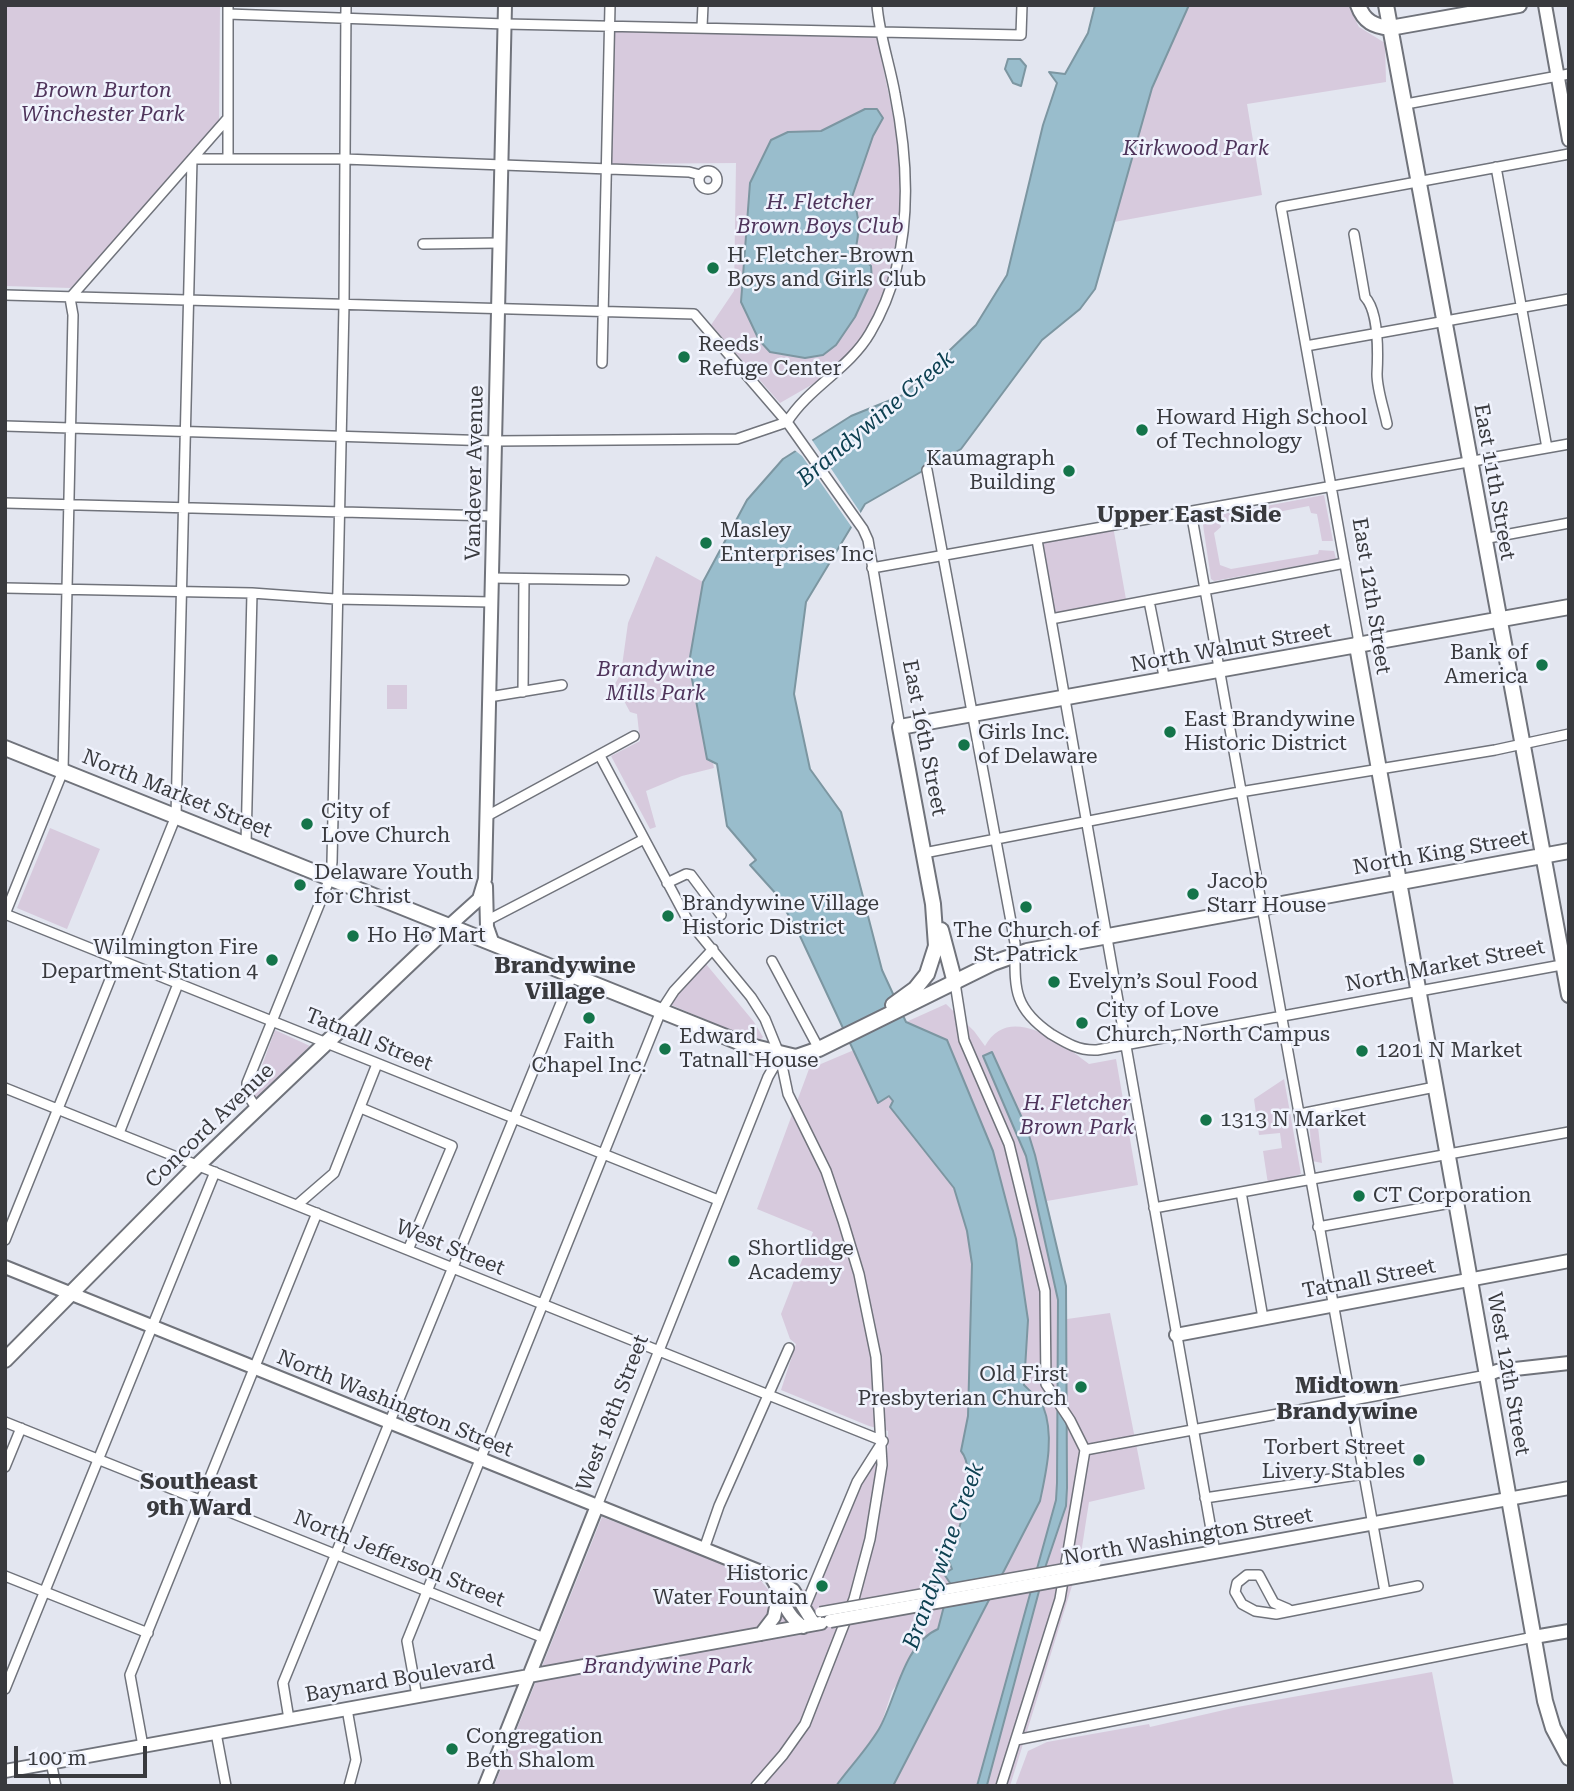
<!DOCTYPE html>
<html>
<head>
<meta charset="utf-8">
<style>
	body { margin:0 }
	#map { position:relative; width:1574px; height:1791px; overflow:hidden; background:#e3e6f0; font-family:"Roboto Serif",serif }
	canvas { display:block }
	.frame { position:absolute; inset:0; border:7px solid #393a3e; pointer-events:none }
	.scale { position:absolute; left:14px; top:1746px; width:133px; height:32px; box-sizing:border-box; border:4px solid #393a3e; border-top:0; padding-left:9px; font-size:21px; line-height:24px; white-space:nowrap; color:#393a3e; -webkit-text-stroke:5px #f0f3fd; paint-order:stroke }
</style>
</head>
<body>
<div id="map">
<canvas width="1574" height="1791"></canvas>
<div class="frame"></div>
<div class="scale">100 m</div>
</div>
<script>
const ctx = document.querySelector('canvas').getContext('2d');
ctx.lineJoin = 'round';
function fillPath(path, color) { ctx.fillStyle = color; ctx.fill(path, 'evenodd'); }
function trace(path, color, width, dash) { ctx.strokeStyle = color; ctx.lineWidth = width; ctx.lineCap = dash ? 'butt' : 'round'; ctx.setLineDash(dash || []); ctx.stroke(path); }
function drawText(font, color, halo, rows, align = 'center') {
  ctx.font = font + ' "Roboto Serif",serif'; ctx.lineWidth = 5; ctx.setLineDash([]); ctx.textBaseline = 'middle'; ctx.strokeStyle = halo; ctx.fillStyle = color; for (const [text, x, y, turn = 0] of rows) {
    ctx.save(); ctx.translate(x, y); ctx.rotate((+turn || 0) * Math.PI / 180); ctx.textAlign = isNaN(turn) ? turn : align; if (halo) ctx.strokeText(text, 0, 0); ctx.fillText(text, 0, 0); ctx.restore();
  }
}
const green = new Path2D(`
	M5 5H220L219 123 71 288 5 286Z
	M1189 5H1348L1359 27 1385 43 1386 82 1247 104 1262 195 1114 222 1152 88Z
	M613 31 877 37 896 130 906 220 889 295 866 333 827 376 780 403 711 325 734 291 736 163 610 164Z
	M1324 495 1333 541H1322L1317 514 1311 513 1309 506 1220 523 1221 527 1214 533 1220 565 1231 569 1318 554 1319 550 1334 551 1336 559 1214 581 1211 579 1202 518Z
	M1113 526 1127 605 1051 619 1037 540Z
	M656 556 703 582 690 657 714 768 682 776 646 791 656 827 650 829 611 756 640 741 637 714 630 712 615 684 621 673 628 623Z
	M387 685H407V709H387Z
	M50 828 100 849 67 929 17 908Z
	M706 964 754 1022 763 1037 758 1042 669 1004Z
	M946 1004 974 1031 985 1046C1009 1002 1062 1043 1089 1064L1116 1059 1138 1185 1047 1201 1064 1285 1067 1319 1110 1313 1145 1489 1089 1502 1080 1560 1010 1786H893L1040 1501C1046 1472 1055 1436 1043 1406 1039 1399 1030 1391 1024 1385L1028 1320 1016 1239 993 1151 947 1040 906 1022Z
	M275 1030 310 1046 255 1100 252 1093Z
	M854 1050 878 1103 889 1095 893 1101 890 1107 954 1188 967 1231 972 1264 968 1416 961 1451C979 1473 958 1535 948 1559L952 1569 950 1583 938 1629 892 1691 880 1728 836 1786H494L602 1517 757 1576 771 1593 817 1588 849 1508 876 1456 887 1454 888 1431 869 1426 781 1390 796 1344 790 1339 781 1314 813 1232 757 1209 809 1069Z
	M1284 1079 1301 1174 1268 1184 1263 1151 1282 1148 1280 1133 1259 1135 1254 1099Z
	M1313 1114 1317 1118 1322 1163 1312 1161 1309 1116Z
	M1432 1672 1454 1786H1015L1028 1751 1047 1742 1149 1724 1150 1727 1237 1707Z`);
const water = new Path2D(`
	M1095 5H1189L1152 88 1095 289 1080 309 1042 340 961 449 865 504 806 602 794 694 810 769 841 812 882 970 906 1022 947 1040 993 1151 1016 1239 1028 1320 1024 1385C1030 1391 1039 1399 1043 1406 1055 1436 1046 1472 1040 1501L893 1786H836C850 1767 867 1749 879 1729 896 1700 903 1644 938 1629L950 1583 944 1574 952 1569 948 1559C958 1536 979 1473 961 1451L968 1416 972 1264 967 1231 954 1188 890 1107 893 1101 889 1096 878 1103 799 934 777 895 750 865 756 860 727 826 717 764 707 759 689 663 703 582 747 500 783 459 851 416 903 395 976 325 1007 275 1043 125 1057 83 1049 72 1065 74 1088 33Z
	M1008 59H1020L1026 66 1021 86 1013 83 1005 69Z
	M865 109H877L883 118 873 136 852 197C860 217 860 231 855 251L871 266 872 280 855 317 836 345 823 355 805 358 770 352 759 340 741 302 750 183 771 140 788 132 821 131Z
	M992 1052 1027 1129 1035 1155 1066 1286 1067 1488 1066 1506 1046 1565 987 1785 977 1786 1056 1500 1057 1483 1058 1300 1026 1156 983 1056Z`);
const pier = new Path2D(`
	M810 437 862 515 853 529 802 456 792 448Z`);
const street = new Path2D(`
	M228 5V159
	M228 14 505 24 1021 35 1022 5
	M702 27 703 5
	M1406 104 1569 74
	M192 159H344L689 172 700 175
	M1496 167 1547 448
	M699 180a9 9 0 1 1 18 0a9 9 0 1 1-18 0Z
	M1354 234 1365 297C1379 312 1378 355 1377 374 1377 390 1384 409 1387 424
	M423 244 499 243
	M5 295 694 314 787 422 863 529 868 540 900 727
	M1306 346 1569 299
	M602 363 610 5
	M787 422C809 387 849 369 870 333 913 261 911 174 895 94 890 65 879 34 877 5
	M5 426 495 441 737 439 787 422
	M927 470 1015 943C1015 988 1012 1007 1051 1034 1066 1043 1079 1051 1097 1050L1567 964
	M5 503 493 516
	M1191 512 1385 1592
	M1483 539 1569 523
	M1037 540 1215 1552
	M872 568 1569 444
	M492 578 624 580
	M5 588 252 593 335 599 492 602
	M1149 601 1165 681
	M1051 619 1345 563
	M1357 646 1358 637 1281 207 1569 154
	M523 692 524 579
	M489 697 562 685
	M600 756 687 919 751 997 765 1019 780 1056 788 1094 826 1171 843 1221 859 1274 876 1357 882 1465 870 1539 854 1599 805 1724 783 1755 756 1786
	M487 816 634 736
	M246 844 252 593
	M924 853 1234 793 1495 750 1569 734
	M667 883 686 874 691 875 721 915
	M5 914 63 771 73 315 70 298 228 118
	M5 914 718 1200
	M488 920 644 839
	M772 961 819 1049
	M955 983 964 1040 1009 1144 1045 1291 1046 1384 1070 1420 1085 1450 1060 1599 1001 1786
	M5 1088 883 1441
	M361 1108 452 1146 408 1250
	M257 1109 247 1094V1083L330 878 332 862 344 305 346 5
	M1300 1114 1435 1087
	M119 1133 178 984
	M1241 1192 1263 1318
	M297 1205 334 1173 377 1064
	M1154 1208 1569 1132
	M1318 1227 1456 1202
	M5 1240 176 816 192 159
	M5 1422 544 1638
	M1085 1450 1487 1375
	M5 1467 21 1428
	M1205 1498 1364 1474
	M597 1506 768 1077 780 1056
	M704 1549 719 1506 789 1348
	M5 1576 148 1633
	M804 1609 857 1482 883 1441
	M1288 1609 1274 1603 1259 1575H1247L1237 1583 1235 1592 1242 1604 1255 1611 1276 1614 1418 1586
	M5 1689 215 1172
	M417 1696 407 1641 661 1011 674 991 713 949
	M347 1709 356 1760 349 1786
	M289 1719 283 1683 572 976
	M216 1733 226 1786
	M1016 1740 1534 1637
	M143 1746 130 1675 317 1213
	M51 1762 56 1786`);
const secondary = new Path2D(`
	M1545 5 1569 140
	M486 886 487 927 493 944
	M449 926 479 899 485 879 505 5
	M5 1267 771 1576 793 1590 814 1624
	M1176 1335 1569 1261
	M1487 1375 1497 1371 1569 1363
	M1098 1573 1569 1488
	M771 1577C785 1596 781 1611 803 1627
	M761 1634 774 1617 778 1597
	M1534 1637 1569 1631
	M5 1771 821 1623
	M485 1786 597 1506`);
const primary = new Path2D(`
	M1358 5C1364 22 1374 26 1390 28L1519 5
	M1386 5 1569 995
	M1357 646 1545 1701 1553 1728 1569 1758
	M5 748 746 1045 796 1057 819 1049 993 963 1027 951 1569 851
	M941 930 955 983
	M893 1005 915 989 927 974 936 946 933 904 900 727 1569 607
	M5 1360 198 1165 449 926`);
const streetBridge = new Path2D(`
	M820 1612 1096 1563`);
const secondaryBridge = new Path2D(`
	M830 1621 1098 1573`);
const markers = [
	[713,268,7,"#14744a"],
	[684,357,7,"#14744a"],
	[1142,430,7,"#14744a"],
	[1069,471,7,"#14744a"],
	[706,543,7,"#14744a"],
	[1542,665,7,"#14744a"],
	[1170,732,7,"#14744a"],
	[964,745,7,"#14744a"],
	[307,824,7,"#14744a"],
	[300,885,7,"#14744a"],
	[1193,894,7,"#14744a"],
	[1026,907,7,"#14744a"],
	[668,916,7,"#14744a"],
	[353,936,7,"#14744a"],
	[272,960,7,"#14744a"],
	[1054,982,7,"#14744a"],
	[589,1018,7,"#14744a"],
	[1082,1023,7,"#14744a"],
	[665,1049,7,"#14744a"],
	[1362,1051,7,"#14744a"],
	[1206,1120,7,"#14744a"],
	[1359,1196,7,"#14744a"],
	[734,1261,7,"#14744a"],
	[1081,1387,7,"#14744a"],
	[1419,1460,7,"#14744a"],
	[822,1586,7,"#14744a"],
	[452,1749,7,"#14744a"]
];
const parkNames = [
	["Brown Burton",103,91],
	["Winchester Park",103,115],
	["Kirkwood Park",1196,149],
	["H. Fletcher",820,203],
	["Brown Boys Club",820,227],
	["Brandywine",656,670],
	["Mills Park",656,694],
	["H. Fletcher",1077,1104],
	["Brown Park",1077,1128],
	["Brandywine Park",668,1667]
];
const poiNames = [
	["H. Fletcher-Brown",727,256],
	["Boys and Girls Club",727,280],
	["Reeds'",698,345],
	["Refuge Center",698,369],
	["Howard High School",1156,418],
	["of Technology",1156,442],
	["Kaumagraph",1055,459,"right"],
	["Building",1055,483,"right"],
	["Masley",720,531],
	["Enterprises Inc",720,555],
	["Bank of",1528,653,"right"],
	["America",1528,677,"right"],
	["East Brandywine",1184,720],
	["Historic District",1184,744],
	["Girls Inc.",978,733],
	["of Delaware",978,757],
	["City of",321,812],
	["Love Church",321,836],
	["Delaware Youth",314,873],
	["for Christ",314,897],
	["Jacob",1207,882],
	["Starr House",1207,906],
	["Brandywine Village",682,904],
	["Historic District",682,928],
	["The Church of",1026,931,"center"],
	["St. Patrick",1026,955,"center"],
	["Ho Ho Mart",367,936],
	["Wilmington Fire",258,948,"right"],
	["Department Station 4",258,972,"right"],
	["Evelyn’s Soul Food",1068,982],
	["City of Love",1096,1011],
	["Church, North Campus",1096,1035],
	["Edward",679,1037],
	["Tatnall House",679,1061],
	["Faith",589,1042,"center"],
	["Chapel Inc.",589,1066,"center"],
	["1201 N Market",1376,1051],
	["1313 N Market",1220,1120],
	["CT Corporation",1373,1196],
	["Shortlidge",748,1249],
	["Academy",748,1273],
	["Old First",1067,1375,"right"],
	["Presbyterian Church",1067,1399,"right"],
	["Torbert Street",1405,1448,"right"],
	["Livery Stables",1405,1472,"right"],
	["Historic",808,1574,"right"],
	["Water Fountain",808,1598,"right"],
	["Congregation",466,1737],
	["Beth Shalom",466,1761]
];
const streetNames = [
	["Vandever Avenue",475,473,-89],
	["East 11th Street",1494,482,80],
	["East 12th Street",1371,596,81],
	["North Walnut Street",1231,648,-10],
	["East 16th Street",924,738,79],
	["North Market Street",177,794,22],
	["North King Street",1441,853,-10],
	["North Market Street",1445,966,-11],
	["Tatnall Street",369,1040,22],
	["Concord Avenue",210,1126,-44],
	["West Street",450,1248,22],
	["Tatnall Street",1369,1279,-11],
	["West 12th Street",1508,1374,80],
	["North Washington Street",395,1404,22],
	["West 18th Street",613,1413,-69],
	["North Washington Street",1188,1537,-10],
	["North Jefferson Street",399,1559,22],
	["Baynard Boulevard",400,1679,-10]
];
const waterNames = [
	["Brandywine Creek",876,419,-40],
	["Brandywine Creek",944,1556,-70]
];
const neighbourhoodNames = [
	["Upper East Side",1189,515],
	["Brandywine",565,966],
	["Village",565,992],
	["Midtown",1347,1386],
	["Brandywine",1347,1412],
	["Southeast",199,1482],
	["9th Ward",199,1508]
];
fillPath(green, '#d7cadd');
fillPath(water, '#99bdcc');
trace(water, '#7c96a1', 2);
fillPath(pier, '#e3e6f0');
trace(street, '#70737b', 12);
trace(secondary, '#70737b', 16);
trace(primary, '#70737b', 18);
trace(street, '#fff', 9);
trace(secondary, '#fff', 12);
trace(primary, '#fff', 14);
trace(streetBridge, '#70737b', 12, []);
trace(secondaryBridge, '#70737b', 16, []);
trace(streetBridge, '#fff', 9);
trace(secondaryBridge, '#fff', 12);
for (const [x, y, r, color] of markers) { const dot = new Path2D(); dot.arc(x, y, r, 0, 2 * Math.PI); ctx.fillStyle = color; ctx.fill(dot); trace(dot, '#f0f3fd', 2.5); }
drawText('italic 21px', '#4f345b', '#f0f3fd', parkNames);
drawText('21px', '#393a3e', '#f0f3fd', poiNames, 'left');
drawText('21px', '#393a3e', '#f0f3fd', streetNames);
drawText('italic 23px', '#0d4051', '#f0f3fd', waterNames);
drawText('bold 23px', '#393a3e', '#f0f3fd', neighbourhoodNames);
</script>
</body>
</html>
